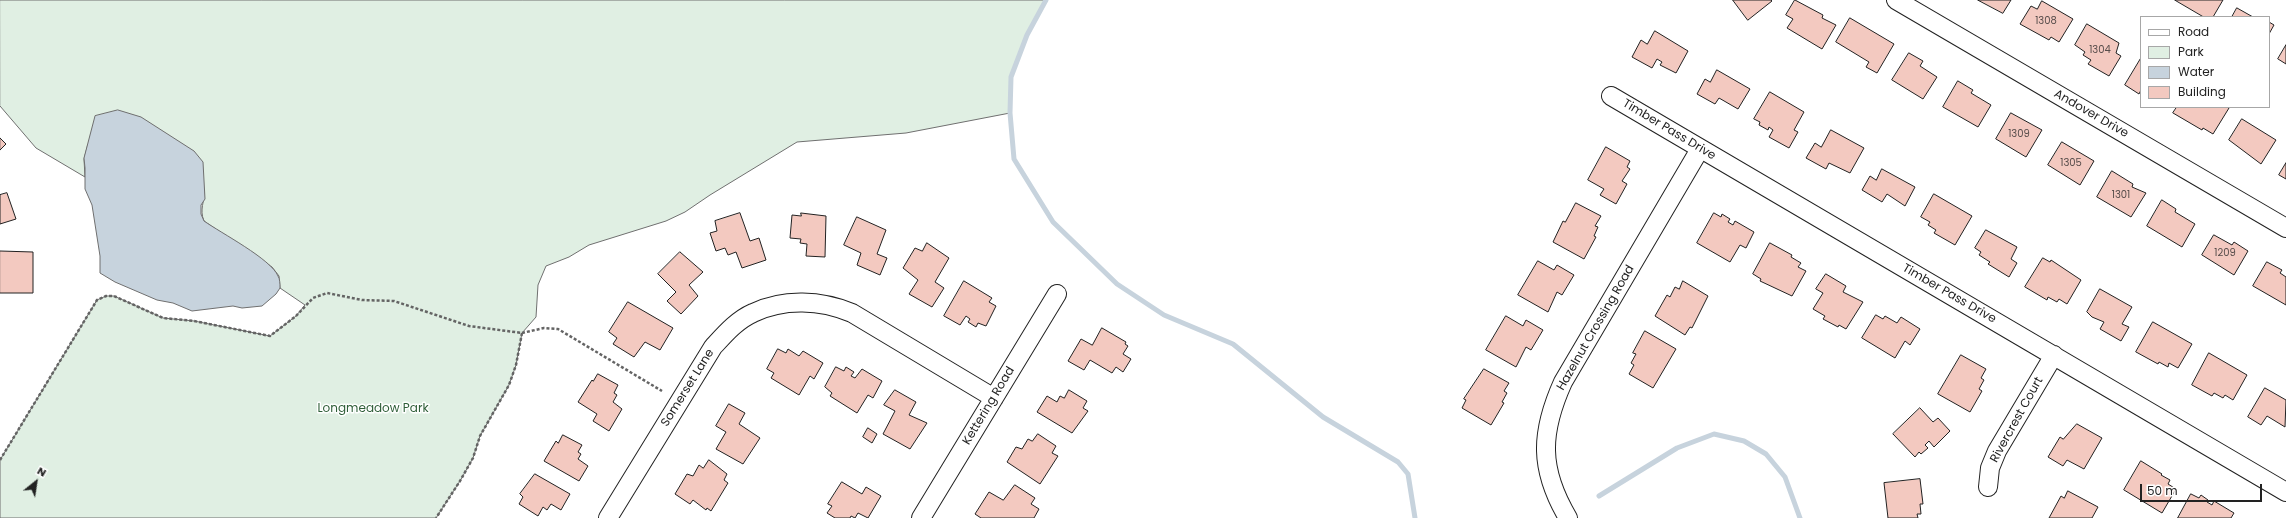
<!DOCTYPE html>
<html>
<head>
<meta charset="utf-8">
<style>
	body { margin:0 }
	#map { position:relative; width:2286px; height:518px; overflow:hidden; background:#fff; font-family:Poppins,sans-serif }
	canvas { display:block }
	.legend { position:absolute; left:2140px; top:16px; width:130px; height:92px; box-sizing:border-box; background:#fff; border:1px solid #a7a7a7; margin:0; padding:5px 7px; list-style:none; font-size:12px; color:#222 }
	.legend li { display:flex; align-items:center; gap:8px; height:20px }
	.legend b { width:20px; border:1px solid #a7a7a7 }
	.north { position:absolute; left:16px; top:462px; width:40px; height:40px; -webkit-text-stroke:3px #fff; paint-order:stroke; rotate:30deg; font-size:11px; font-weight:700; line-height:16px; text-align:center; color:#222 }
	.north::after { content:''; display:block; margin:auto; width:14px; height:18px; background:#222; clip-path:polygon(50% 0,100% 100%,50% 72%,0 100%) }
	.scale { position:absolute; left:2140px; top:484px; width:122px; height:18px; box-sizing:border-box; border:2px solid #222; border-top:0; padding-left:5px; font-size:12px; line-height:14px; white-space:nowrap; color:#222; -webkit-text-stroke:3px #fff; paint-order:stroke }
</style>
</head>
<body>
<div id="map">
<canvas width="2286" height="518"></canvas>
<ul class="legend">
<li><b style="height:5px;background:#fff"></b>Road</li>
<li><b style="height:11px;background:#e0efe3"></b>Park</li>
<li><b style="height:11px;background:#c7d3dd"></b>Water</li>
<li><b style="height:11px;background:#f3c9c0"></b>Building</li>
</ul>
<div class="north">N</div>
<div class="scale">50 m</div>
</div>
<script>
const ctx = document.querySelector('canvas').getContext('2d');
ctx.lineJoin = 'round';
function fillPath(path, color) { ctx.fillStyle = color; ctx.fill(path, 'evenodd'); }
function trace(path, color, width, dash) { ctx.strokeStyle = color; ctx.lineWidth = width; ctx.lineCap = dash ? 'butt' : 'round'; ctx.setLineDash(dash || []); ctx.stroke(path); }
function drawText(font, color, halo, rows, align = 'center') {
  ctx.font = font + ' Poppins,sans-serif'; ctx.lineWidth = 3; ctx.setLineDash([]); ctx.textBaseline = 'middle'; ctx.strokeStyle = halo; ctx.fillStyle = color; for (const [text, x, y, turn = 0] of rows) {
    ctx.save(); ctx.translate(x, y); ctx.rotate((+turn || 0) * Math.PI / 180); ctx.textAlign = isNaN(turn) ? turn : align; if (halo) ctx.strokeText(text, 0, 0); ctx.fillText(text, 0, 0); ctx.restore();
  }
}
const green = new Path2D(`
	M0 0H1046L1027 35 1011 77 1010 113 906 133 797 142 710 195 685 212 666 221 589 245 569 257 546 266 538 285 536 317 522 333 516 365 509 385 480 436 473 458 460 481 436 518H0V460L97 300 106 296H114L163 318 194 321 270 336 296 316 305 305 280 288 279 276 272 267 204 221C199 209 205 202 204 190L88 144 84 159 85 177 36 148 0 106Z`);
const water = new Path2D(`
	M118 110 141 117 194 151 203 162 205 199 201 205V214L204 221C221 233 271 259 278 276 280 279 280 284 280 288L276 294 262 306 242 308 233 306 192 311 173 303 157 300 115 282 100 273V256L92 205 85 189V168L84 158 95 116Z`);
const stream = new Path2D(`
	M1046 0 1027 35 1011 77 1010 113 1014 159 1053 222 1117 284 1164 315 1233 344 1323 417 1398 462 1408 474 1415 518
	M1599 496 1677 448 1714 434 1744 441 1766 454 1785 477 1800 518`);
const building = new Path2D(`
	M1733 0H1771L1772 1 1748 20Z
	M1795 0 1823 15 1822 18 1836 25 1822 49 1787 28 1793 19 1786 15Z
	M1978 0H2011L2003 13Z
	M2175 0H2223L2213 17H2204Z
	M2042 1 2073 19 2059 42 2051 37 2049 40 2020 24 2031 6 2037 9Z
	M2237 8 2253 17H2232Z
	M1850 18 1894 44 1877 73 1866 67 1869 62 1836 42Z
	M2269 22 2274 25 2269 34Z
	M2087 24 2119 43 2116 53 2121 56 2109 76 2088 64 2091 60 2083 55 2085 52 2075 45Z
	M1655 31 1688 51 1676 73 1660 65 1662 62 1657 59 1652 68 1632 57 1641 40 1647 44Z
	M2286 45V64L2278 59Z
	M1909 53 1923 61 1920 66 1937 77 1923 99 1892 80Z
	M2141 58V90L2139 94 2125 85Z
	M1717 70 1750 89 1738 109 1719 98 1715 104 1697 94 1705 79 1710 82Z
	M1958 81 1973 90 1971 93 1991 105 1978 127 1943 107Z
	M1770 92 1804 112 1794 130 1798 132 1789 148 1769 137 1773 130 1769 127 1768 130 1759 125 1760 122 1754 119Z
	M2177 107H2227L2229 108 2213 134 2203 128 2202 130 2173 113Z
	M2011 113 2042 130 2026 157 1996 139Z
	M2242 119 2276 140 2261 164 2229 140Z
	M1831 130 1864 148 1850 173 1829 163 1826 169 1806 158 1815 143 1821 147Z
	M0 138 6 144 0 150Z
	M2062 142 2094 161 2080 185 2048 165Z
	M1606 147 1630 161 1627 167 1630 169 1622 181 1627 184 1616 204 1600 195 1604 189 1588 180Z
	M2286 163V179L2279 175Z
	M1882 169 1915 187 1905 206 1887 194 1882 202 1862 190 1870 176 1876 180Z
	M2112 171 2133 184 2132 187 2146 193 2131 217 2097 197Z
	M7 193 16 219 0 224V195Z
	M1934 194 1972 216 1955 245 1934 233 1936 230 1928 225 1930 222 1921 217Z
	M2162 200 2176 209 2175 212 2195 224 2182 247 2147 226Z
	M1576 203 1601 216 1595 226 1598 227 1594 236 1596 237 1584 259 1553 242 1563 221 1565 222Z
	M740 213 750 241 759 238 766 260 742 268 736 252 728 255 725 248 716 251 710 233 717 231 715 221Z
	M801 213 826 216 825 257 806 256 807 244 800 243 801 239 790 238 792 215 801 216Z
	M1714 213 1721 217 1722 214 1730 219 1728 222 1733 225 1735 221 1754 232 1746 248 1740 245 1730 262 1697 243Z
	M857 217 886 230 877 254 887 258 880 275 857 265 861 253 844 245Z
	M1986 230 2017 247 2011 259 2017 263 2009 277 1988 264 1990 262 1979 255 1981 252 1975 248Z
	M2214 235 2232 245 2234 242 2248 251 2234 275 2202 255Z
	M927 243 949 258 935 282 944 288 932 307 909 294 918 280 903 268 915 248 922 251Z
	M1770 243 1792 255 1791 257 1801 263 1798 267 1806 271 1792 296 1760 281 1761 279 1753 274Z
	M0 251 33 252V293H0Z
	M680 252 703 272 689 285 698 296 681 314 667 301 676 292 658 274Z
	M2043 258 2050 262 2051 260 2081 280 2067 304 2059 299 2057 302 2048 297 2047 300 2025 287Z
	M1538 261 1554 270 1557 265 1574 275 1562 295 1557 292 1548 312 1518 295Z
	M2267 262 2282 270 2280 273 2286 277V305L2253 286Z
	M1826 274 1846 286 1843 292 1863 302 1846 329 1839 325 1838 327 1823 319 1825 316 1813 309 1823 293 1816 289Z
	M964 281 992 298 989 302 996 306 986 326 978 323 976 327 968 322 970 319 966 316 960 325 944 316Z
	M1683 281 1708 296 1692 328 1690 327 1685 335 1655 316 1667 295 1670 297 1675 287 1679 289Z
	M2100 289 2132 307 2122 324 2129 327 2121 341 2100 329 2104 322 2092 317 2087 312Z
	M628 302 673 328 660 350 645 342 634 357 613 344 617 338 609 332Z
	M1876 315 1883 319 1885 316 1897 323 1901 317 1920 329 1910 345 1905 341 1895 358 1862 338Z
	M1506 316 1523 326 1526 320 1543 330 1531 350 1526 347 1516 367 1486 350Z
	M2153 322 2192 344 2178 368 2169 363 2168 367 2159 362 2158 364 2136 352Z
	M1102 328 1126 342 1125 344 1128 346 1123 354 1131 359 1123 372 1116 367 1112 373 1090 360 1084 370 1068 361 1081 339 1092 345Z
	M1645 331 1676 349 1653 388 1629 374 1634 365 1631 363 1636 354 1633 353Z
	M778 349 786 353 788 349 799 356 803 351 823 363 814 379 810 376 799 395 771 378 774 373 767 369Z
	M2209 353 2247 375 2233 400 2225 395 2223 398 2214 393 2212 396 2192 385Z
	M1961 355 1986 369 1981 378 1984 380 1979 389 1982 391 1970 412 1938 394Z
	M836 367 844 371 846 367 854 372 851 376 855 378 862 369 882 381 873 398 868 395 857 413 830 396 832 393 825 387Z
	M1484 369 1509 383 1504 391 1507 393 1502 402 1504 403 1491 425 1462 408 1466 400 1464 399Z
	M598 374 618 385 614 393 617 395 613 402 622 409 609 431 593 421 597 414 578 402 592 380 593 381Z
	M2265 388 2286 400 2285 427 2267 416 2261 425 2248 417Z
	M895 390 916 402 909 415 927 423 910 449 883 434 895 411 884 405Z
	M1069 390 1087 401 1083 408 1088 411 1072 433 1037 412 1047 396 1057 402 1060 396 1064 398Z
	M729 404 745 413 739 424 760 438 743 464 716 449 726 432 716 426Z
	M1920 408 1933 422 1938 418 1950 431 1934 447 1929 441 1925 445 1928 448 1921 454 1919 452 1915 457 1893 434Z
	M2077 424 2102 438 2084 469 2067 460 2063 466 2048 457 2060 437 2063 439Z
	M868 428 877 434 872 443 863 437Z
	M1038 434 1056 446 1052 453 1058 456 1040 484 1007 462 1016 447 1022 449 1028 439 1032 441Z
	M563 435 582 445 578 452 581 454 578 459 588 466 579 481 544 461 556 441 558 443Z
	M709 460 727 474 724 480 728 483 711 511 707 508 706 510 693 500 690 504 675 494 687 474 693 476 699 465 703 468Z
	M2141 461 2162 474 2161 475 2170 480 2168 484 2176 489 2162 513 2124 490Z
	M535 474 570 494 561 510 551 504 547 510 543 507 538 516 519 504 523 497 520 494Z
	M1920 479 1923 504H1920L1921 514H1917L1918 518H1888L1884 483Z
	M842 482 862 494 866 487 881 496 868 518 858 513 855 518 851 516 850 518H835L827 513 832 506 828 504Z
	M1015 485 1035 498 1031 504 1039 509 1034 518H981L975 514 989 492 1003 500Z
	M2068 491 2098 507 2092 518H2049L2061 496 2064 498Z
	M2191 494 2199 498 2201 495 2208 500 2207 502 2212 505 2214 501 2234 513 2231 518H2178Z`);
const path = new Path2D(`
	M522 333 544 328 558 329 662 391
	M0 460 97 300 106 296H114L163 318 194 321 270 336 296 316 313 298 327 293 362 300 394 301 469 326 522 333 516 365 509 385 480 436 473 458 460 481 436 518`);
const minor = new Path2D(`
	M1896 0 2286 228
	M1611 96 2286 492
	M1988 487 1990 468 1997 451 2054 355
	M608 518 713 347C725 334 737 320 753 313 784 298 821 300 852 313L994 398
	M921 518 1057 294
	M1568 518C1539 469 1540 433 1563 382L1700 149`);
const numberNames = [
	["1308",2046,21],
	["1304",2100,50],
	["1309",2019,134],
	["1305",2071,163],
	["1301",2121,195],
	["1209",2225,253]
];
const streetNames = [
	["Andover Drive",2091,114,30],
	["Timber Pass Drive",1669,130,31],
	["Timber Pass Drive",1949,294,30],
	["Hazelnut Crossing Road",1596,328,-60],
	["Somerset Lane",688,388,-58],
	["Kettering Road",989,406,-59],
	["Rivercrest Court",2017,420,-61]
];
const parkNames = [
	["Longmeadow Park",373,409]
];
fillPath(green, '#e0efe3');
trace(green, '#6f6f6f', 1);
fillPath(water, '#c7d3dd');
trace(water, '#6f6f6f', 1);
trace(stream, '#c7d3dd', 5);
fillPath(building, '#f3c9c0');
trace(building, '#222', 1);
trace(minor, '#222', 20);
trace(path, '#646464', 2.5, [3, 2]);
trace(minor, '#fff', 18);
drawText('10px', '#564c4a', null, numberNames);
drawText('12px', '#222', '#fff', streetNames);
drawText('12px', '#2f5e38', '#fff', parkNames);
</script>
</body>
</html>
